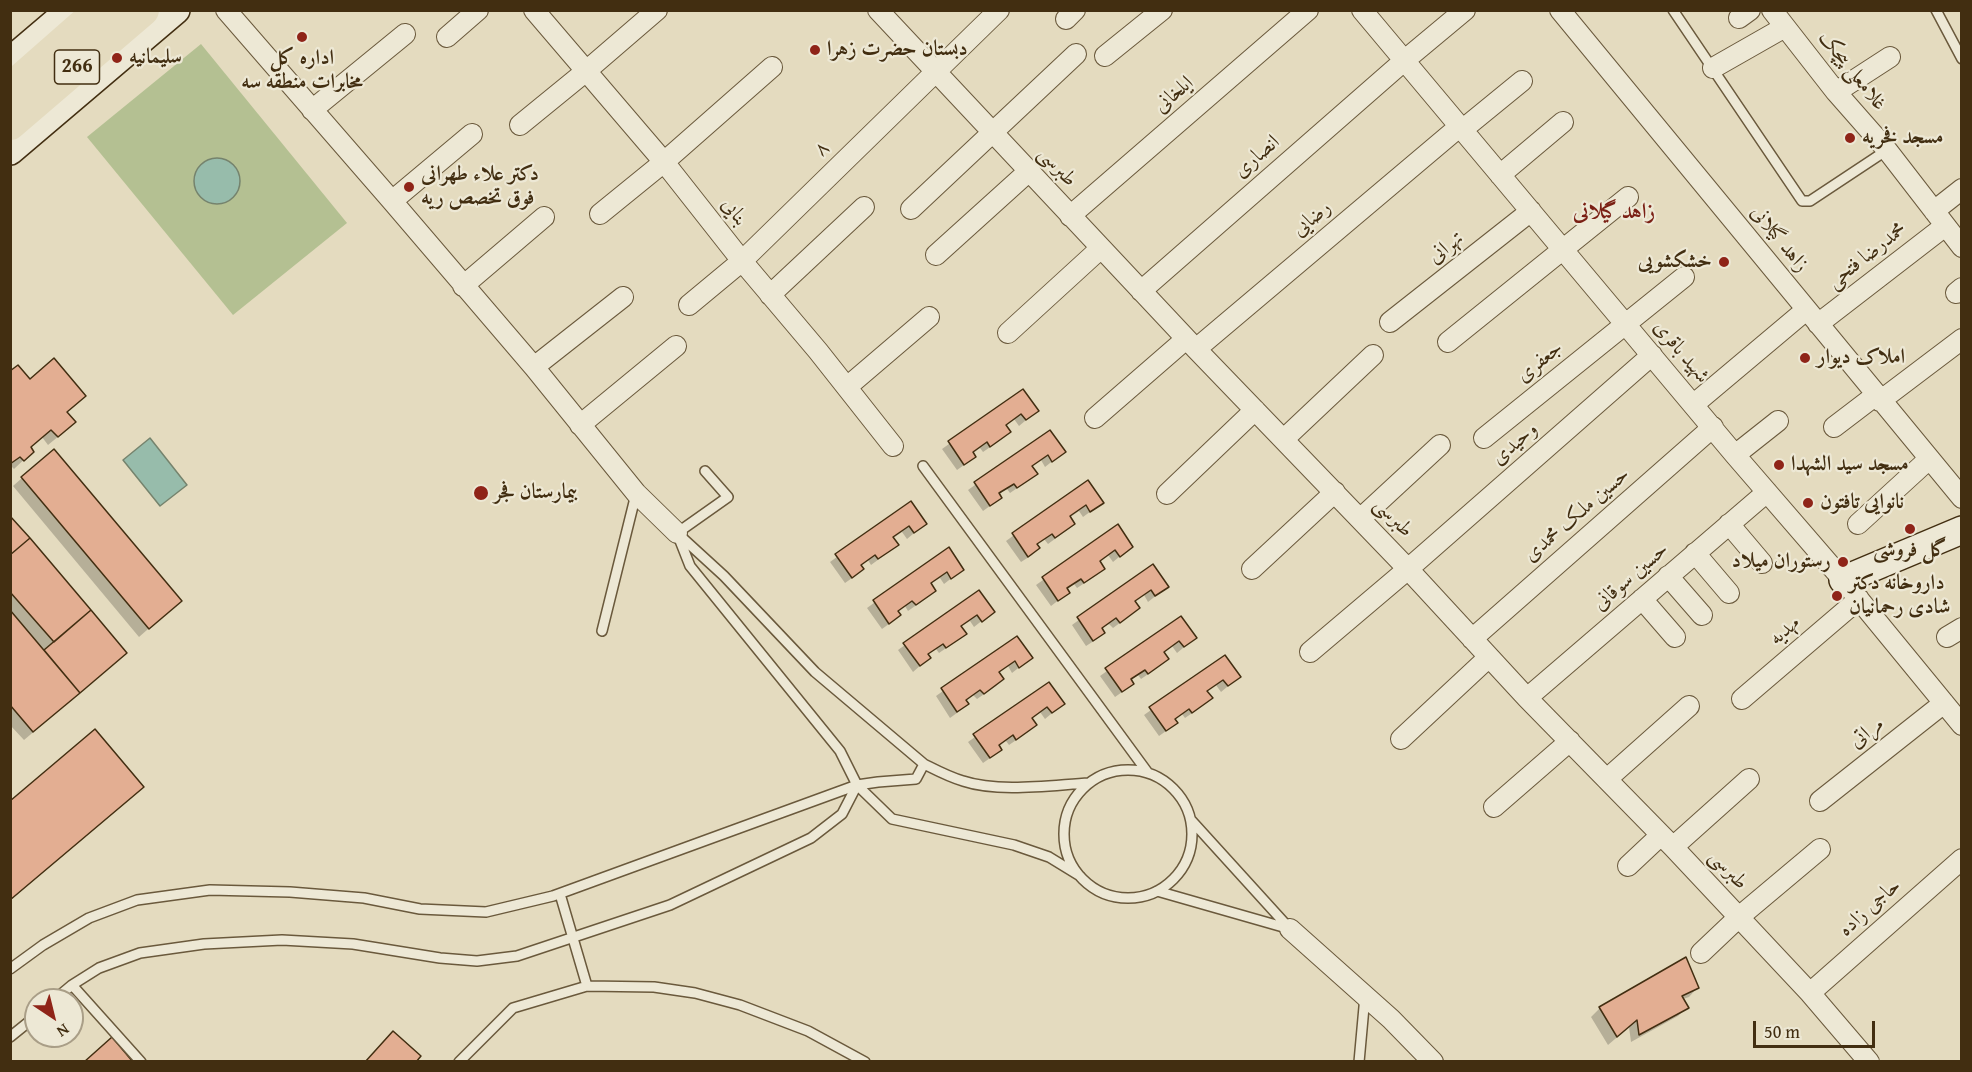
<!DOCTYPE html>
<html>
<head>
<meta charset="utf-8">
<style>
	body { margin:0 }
	#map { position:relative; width:1972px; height:1072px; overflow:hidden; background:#e4dbbf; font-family:"Gentium Book Plus",serif }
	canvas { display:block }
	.frame { position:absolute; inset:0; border:12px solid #422e11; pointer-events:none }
	.north { position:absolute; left:24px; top:988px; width:60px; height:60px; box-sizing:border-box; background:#ede8d5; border:2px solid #a99e87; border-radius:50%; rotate:145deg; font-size:16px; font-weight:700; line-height:24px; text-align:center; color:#422e11 }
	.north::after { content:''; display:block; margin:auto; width:21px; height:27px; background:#8f2418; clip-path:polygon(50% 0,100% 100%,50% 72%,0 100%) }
	.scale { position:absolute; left:1753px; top:1021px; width:122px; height:27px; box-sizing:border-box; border:3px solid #422e11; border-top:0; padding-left:8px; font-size:18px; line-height:21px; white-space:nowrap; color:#422e11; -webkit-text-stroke:4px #ede8d5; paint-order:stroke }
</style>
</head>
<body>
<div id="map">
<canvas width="1972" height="1072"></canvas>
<div class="frame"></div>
<div class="north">N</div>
<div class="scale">50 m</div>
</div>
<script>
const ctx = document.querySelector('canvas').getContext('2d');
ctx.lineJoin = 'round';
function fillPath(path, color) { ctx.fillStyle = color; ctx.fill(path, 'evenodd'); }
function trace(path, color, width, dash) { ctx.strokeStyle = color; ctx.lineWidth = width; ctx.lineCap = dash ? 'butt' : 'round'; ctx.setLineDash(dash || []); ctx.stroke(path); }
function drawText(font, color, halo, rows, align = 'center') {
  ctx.font = font + ' "Gentium Book Plus",Amiri,serif'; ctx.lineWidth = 4.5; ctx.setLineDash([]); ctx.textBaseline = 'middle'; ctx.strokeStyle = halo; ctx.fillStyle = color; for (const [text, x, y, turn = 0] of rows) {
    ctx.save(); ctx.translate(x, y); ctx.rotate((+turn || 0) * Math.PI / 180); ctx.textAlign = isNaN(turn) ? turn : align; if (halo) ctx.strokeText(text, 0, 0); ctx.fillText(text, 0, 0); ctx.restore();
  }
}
const green = new Path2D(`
	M201 44 347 223 233 315 87 137Z`);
const water = new Path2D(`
	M194 181a23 23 0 1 1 46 0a23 23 0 1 1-46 0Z
	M150 438 187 485 160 506 123 460Z`);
const shadow = new Path2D(`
	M10 373 30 381 66 412 65 431 48 445 42 437 29 448 32 452 14 469 10 465Z
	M1023 391 1037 411 1019 426 1014 419 1005 426 1009 432 1002 439 983 452 980 448 972 454 974 456 967 463 957 470 942 449Z
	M1049 432 1064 452 1045 467 1041 460 1031 467 1029 480 1010 493 1007 489 998 495 1001 498 983 511 968 490Z
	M22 478 180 601 139 637 13 486Z
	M1087 482 1102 503 1083 517 1079 511 1069 518 1073 524 1067 530 1048 544 1044 539 1036 545 1038 548 1032 555 1021 562 1006 541Z
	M911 503 925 524 907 539 902 532 892 539 897 545 890 551 871 565 868 560 860 566 855 576 845 583 830 562Z
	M10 518 119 660 24 740 10 725Z
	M1117 527 1131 547 1113 562 1108 555 1099 562 1103 568 1097 575 1077 588 1074 584 1066 590 1068 593 1051 606 1036 585Z
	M948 549 962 570 944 584 940 578 930 584 934 591 928 597 908 611 905 606 897 612 899 615 893 621 882 629 867 608Z
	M1153 566 1167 587 1148 602 1144 595 1134 602 1138 608 1132 614 1113 628 1109 624 1101 629 1104 632 1097 639 1086 646 1072 625Z
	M979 592 993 612 974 627 970 621 960 627 965 634 958 640 939 653 936 649 927 655 929 658 913 672 898 650Z
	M1181 618 1195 638 1177 653 1172 646 1162 653 1167 659 1160 666 1141 679 1138 675 1130 681 1132 683 1125 690 1115 697 1100 676Z
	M1017 638 1031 658 1012 673 1008 666 998 673 1002 679 996 686 977 699 973 695 965 701 968 704 961 710 950 718 936 696Z
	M1225 657 1239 677 1221 692 1216 685 1206 692 1211 698 1204 705 1185 718 1182 714 1174 720 1176 723 1169 729 1159 736 1144 715Z
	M1049 684 1063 704 1045 719 1040 712 1030 719 1035 725 1028 732 1009 745 1006 741 998 747 1000 749 993 756 983 763 968 742Z
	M1685 960 1697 988 1689 997 1683 999 1687 1007 1678 1016 1631 1042 1629 1027 1608 1045 1591 1017 1600 1008Z`);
const building = new Path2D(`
	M54 358 86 396 67 412 76 422 58 437 51 430 31 447 34 452 24 461 20 457 10 464V371L18 365 30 379Z
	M1023 389 1039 411 1026 420 1021 414 1006 425 1011 432 990 447 987 442 973 452 976 457 964 465 948 441Z
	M1050 430 1066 452 1052 462 1048 455 1032 466 1038 474 1017 488 1014 484 999 493 1002 498 990 506 974 482Z
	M54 449 182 601 149 629 21 477Z
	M1088 480 1104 503 1090 512 1086 505 1070 516 1075 524 1055 538 1052 534 1037 544 1040 548 1028 557 1012 533Z
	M911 501 927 524 914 533 909 526 893 537 899 545 878 559 875 555 861 565 864 569 852 578 835 554Z
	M10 516 30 538 10 555Z
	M1118 524 1133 547 1120 557 1115 550 1100 561 1105 569 1084 583 1081 579 1067 588 1070 593 1058 601 1042 577Z
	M30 538 91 610 54 642 10 592V555Z
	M949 547 964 570 951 579 947 572 931 583 936 591 916 605 912 601 898 611 901 615 889 624 873 600Z
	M1153 564 1169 587 1155 596 1151 590 1135 601 1140 608 1120 623 1116 618 1102 628 1105 633 1093 641 1077 617Z
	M979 590 995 612 982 622 977 615 961 626 967 634 946 648 943 644 928 654 931 658 920 666 903 643Z
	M10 610 80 693 33 732 10 705Z
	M91 610 127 653 80 693 44 650Z
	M1181 616 1197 638 1184 647 1179 641 1164 652 1169 659 1148 674 1145 670 1131 679 1134 684 1122 692 1105 668Z
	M1017 636 1033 658 1019 668 1015 661 999 672 1004 679 984 694 980 690 966 700 969 704 957 712 941 688Z
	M1225 655 1241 677 1228 686 1223 680 1207 691 1213 698 1192 713 1189 709 1175 719 1178 723 1166 731 1149 707Z
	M1049 682 1065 704 1052 713 1047 707 1032 718 1037 725 1016 740 1013 735 999 745 1002 750 990 758 973 734Z
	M95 729 144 787 10 900V801Z
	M1686 957 1699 988 1682 996 1689 1008 1639 1035 1637 1020 1617 1037 1599 1007Z
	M393 1031 421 1056 416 1062H365Z
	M112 1037 133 1062H84Z`);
const service = new Path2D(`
	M1673 10 1802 201H1810L1887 150
	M1936 10 1962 59
	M923 466 1148 773
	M677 533 728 497 705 471
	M602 631 636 494
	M1064 834a64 64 0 1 1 128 0a64 64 0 1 1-128 0Z
	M857 785 840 751 690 566 677 533 724 576 815 672 924 764
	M1157 891 1290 929 1191 820
	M560 894 587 986
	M10 969 43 945 89 918 137 900 210 890 290 892 364 898 420 909 486 912 553 896 857 785 878 782 916 779 924 764C936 770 949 777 963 781 999 793 1052 785 1089 783
	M72 985 141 1062
	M54 1000 72 985 99 968 140 953 204 944 282 940 353 944 440 958 477 961 517 956 670 905 811 838 842 814 857 785 892 819 1014 845 1049 857 1080 876
	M10 1037 36 1016
	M459 1062 513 1008 587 986 654 987 695 993 740 1005 808 1031 865 1062
	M1359 1062 1365 996`);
const minor = new Path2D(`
	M226 10 392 201 534 367 636 493 677 533
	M534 10 664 162 742 261 818 351 893 446
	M878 10 1196 349 1408 569 1527 698 1673 847 1810 993 1869 1062
	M1362 10 1735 455 1843 580 1962 725
	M1560 10 1962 498
	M1772 10 1836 92 1887 150 1962 247
	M1739 18 1750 10
	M1066 19 1075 10
	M447 37 478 10
	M1105 56 1162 10
	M1713 68 1785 27
	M1836 92 1890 57
	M312 110 405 34
	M520 125 585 72 657 10
	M1462 130 1522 81
	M1500 175 1563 122
	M392 201 472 134
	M911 209 1076 54
	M1934 211 1962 189
	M600 214 664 162 772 67
	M1070 216 1308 10
	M936 255 1029 171
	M463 286 544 217
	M1141 291 1405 60 1465 10
	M1956 293 1962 288
	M770 295 864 207
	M689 305 742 261 999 10
	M1390 322 1531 211
	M1818 324 1945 226
	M1008 333 1101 248
	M1448 342 1628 197
	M1196 349 1459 127
	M534 367 623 297
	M847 387 929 317
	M1880 401 1962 339
	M1693 405 1806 310
	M1095 418 1186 339
	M580 425 676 346
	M1834 427 1876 395
	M1484 438 1684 277
	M1284 439 1373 355
	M1735 455 1778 421
	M1167 494 1255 410
	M1360 519 1440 445
	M1729 524 1762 563
	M1858 524 1929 459
	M1695 553 1729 593
	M1252 569 1335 492
	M1668 576 1702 615
	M1642 599 1675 637
	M1947 637 1962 628
	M1472 639 1713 427
	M1310 652 1408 569 1652 355
	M1527 698 1767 492
	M1742 699 1859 599
	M1401 739 1489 657
	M1607 779 1689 706
	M1820 801 1944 703
	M1494 807 1570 741
	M1673 847 1749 779
	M1628 866 1661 835
	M1290 929 1391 1019 1433 1062
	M1701 953 1739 917 1820 849
	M1810 993 1962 859`);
const secondary = new Path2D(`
	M10 61 70 10
	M10 151 176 10
	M1843 580 1962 530`);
const primary = new Path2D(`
	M10 89 100 10
	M10 124 143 10`);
const markers = [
	[302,37,6,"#8f2418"],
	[815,50,6,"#8f2418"],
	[117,58,6,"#8f2418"],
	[1850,138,6,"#8f2418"],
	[409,187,6,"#8f2418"],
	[1724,262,6,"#8f2418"],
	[1805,358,6,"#8f2418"],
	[1779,465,6,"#8f2418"],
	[481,493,8,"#8f2418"],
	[1808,503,6,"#8f2418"],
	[1910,529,6,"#8f2418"],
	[1843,562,6,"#8f2418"],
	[1837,596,6,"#8f2418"]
];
const shields = [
	[77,67,45]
];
const shieldNames = [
	["266",77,67]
];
const poiNames = [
	["دبستان حضرت زهرا",827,50],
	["سلیمانیه",129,58],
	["اداره کل",302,59,"center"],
	["مخابرات منطقه سه",302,83,"center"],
	["مسجد فخریه",1862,138],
	["دکتر علاء طهرانی",421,175],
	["فوق تخصص ریه",421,199],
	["خشکشویی",1712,262,"right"],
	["املاک دیوار",1817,358],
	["مسجد سید الشهدا",1791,465],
	["بیمارستان فجر",494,493],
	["نانوایی تافتون",1820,503],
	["گل فروشی",1910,551,"center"],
	["رستوران میلاد",1831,562,"right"],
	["داروخانه دکتر",1849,584],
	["شادی رحمانیان",1849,608]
];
const streetNames = [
	["غلامعلی پیچک",1852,71,51],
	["ایلخانی",1174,95,-41],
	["۸",822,149,-44],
	["انصاری",1257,157,-41],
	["طبرسی",1057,167,47],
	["بنایی",734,212,52],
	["رضایی",1312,219,-40],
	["زاهد گیلانی",1779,239,51],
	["تهرانی",1446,248,-38],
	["محمدرضا فتحی",1867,256,-38],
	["شهید باقری",1681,352,50],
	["جعفری",1540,362,-39],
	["وحیدی",1515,444,-41],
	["حسین ملک محمدی",1577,515,-41],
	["طبرسی",1393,518,46],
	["حسین سوقانی",1631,577,-41],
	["مهدیه",1785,631,-41],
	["مراتی",1867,733,-38],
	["طبرسی",1728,870,47],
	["حاجی زاده",1870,908,-42]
];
const neighbourhoodNames = [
	["زاهد گیلانی",1614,212]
];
fillPath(green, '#b4c092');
fillPath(water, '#97bcab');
trace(water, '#75836d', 1.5);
fillPath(shadow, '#0003');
fillPath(building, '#e3ae92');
trace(building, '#422e11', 1.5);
trace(service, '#6a593c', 12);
trace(minor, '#6a593c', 22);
trace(secondary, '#422e11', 30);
trace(primary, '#422e11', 34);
trace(service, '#ede8d5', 9);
trace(minor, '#ede8d5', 20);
trace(secondary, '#ede8d5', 27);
trace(primary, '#e4dbbf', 32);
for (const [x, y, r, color] of markers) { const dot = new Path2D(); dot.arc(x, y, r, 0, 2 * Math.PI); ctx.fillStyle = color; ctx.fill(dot); trace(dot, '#ede8d5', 2); }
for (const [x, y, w] of shields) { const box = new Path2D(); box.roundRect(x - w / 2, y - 17, w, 34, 4.5); ctx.fillStyle = '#ede8d5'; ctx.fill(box); trace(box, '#422e11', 1.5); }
drawText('bold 20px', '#422e11', null, shieldNames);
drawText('bold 21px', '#422e11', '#ede8d5', poiNames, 'left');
drawText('21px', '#422e11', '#ede8d5', streetNames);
drawText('bold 22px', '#7a1f14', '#ede8d5', neighbourhoodNames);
</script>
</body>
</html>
